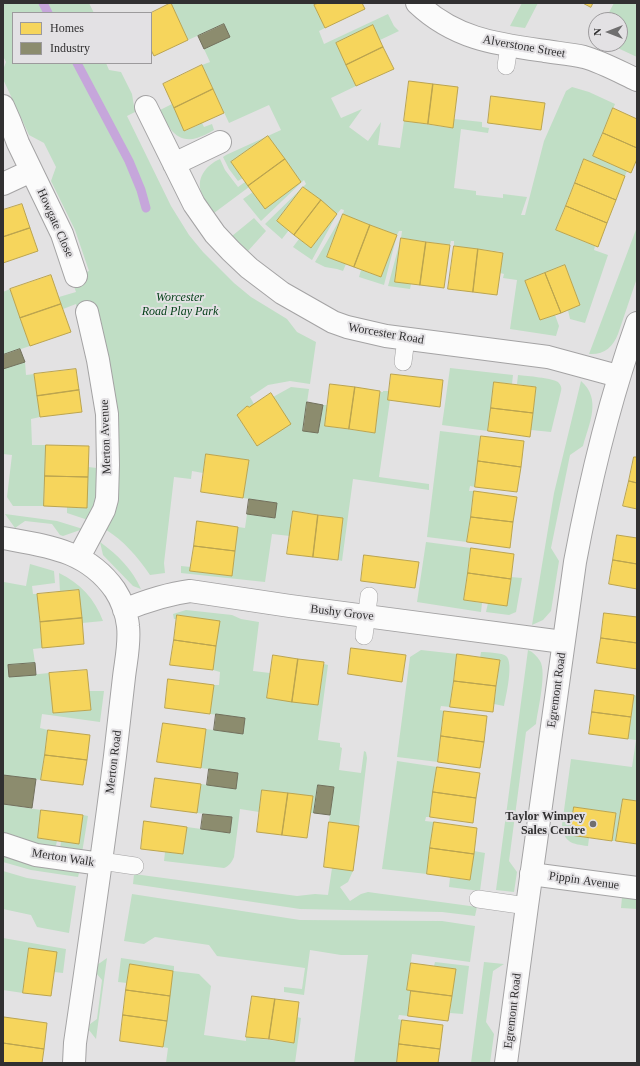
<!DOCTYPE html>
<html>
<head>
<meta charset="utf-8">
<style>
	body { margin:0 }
	#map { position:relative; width:640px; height:1066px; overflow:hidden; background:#e3e2e3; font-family:Georgia,serif }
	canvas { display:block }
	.frame { position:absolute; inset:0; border:4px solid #313031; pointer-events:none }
	.legend { position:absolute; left:12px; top:12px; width:140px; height:52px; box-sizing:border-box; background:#e3e1e4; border:1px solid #9c9a9c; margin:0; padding:5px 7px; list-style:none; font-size:12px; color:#313031 }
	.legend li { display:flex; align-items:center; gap:8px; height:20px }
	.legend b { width:20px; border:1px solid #9c9a9c }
	.north { position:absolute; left:588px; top:12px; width:40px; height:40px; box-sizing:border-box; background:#e3e1e4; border:1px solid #9c9a9c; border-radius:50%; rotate:270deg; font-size:11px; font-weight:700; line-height:16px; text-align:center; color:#313031 }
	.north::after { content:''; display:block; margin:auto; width:14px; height:18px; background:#6f6e6f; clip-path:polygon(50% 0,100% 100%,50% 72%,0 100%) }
</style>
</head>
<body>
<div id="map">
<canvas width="640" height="1066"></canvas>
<div class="frame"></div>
<ul class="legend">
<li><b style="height:11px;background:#f6d55c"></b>Homes</li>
<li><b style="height:11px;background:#8c8c6e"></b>Industry</li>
</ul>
<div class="north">N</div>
</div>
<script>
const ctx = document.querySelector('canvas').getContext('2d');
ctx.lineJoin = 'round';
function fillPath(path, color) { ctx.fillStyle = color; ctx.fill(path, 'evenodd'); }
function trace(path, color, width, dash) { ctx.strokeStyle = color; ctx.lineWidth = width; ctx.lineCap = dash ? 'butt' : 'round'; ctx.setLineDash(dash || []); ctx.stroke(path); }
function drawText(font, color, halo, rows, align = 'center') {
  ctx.font = font + ' Georgia,serif'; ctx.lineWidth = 4; ctx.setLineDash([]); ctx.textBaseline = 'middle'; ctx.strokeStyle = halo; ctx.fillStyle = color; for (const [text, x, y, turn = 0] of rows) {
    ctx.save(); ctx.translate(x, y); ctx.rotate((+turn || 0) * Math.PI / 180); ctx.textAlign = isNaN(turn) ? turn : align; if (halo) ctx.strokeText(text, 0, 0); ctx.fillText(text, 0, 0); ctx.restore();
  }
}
const green = new Path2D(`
	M3 3H89L94 13H13V63H106L109 70 121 72 132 94 135 112 127 116 171 206 189 235 203 252 234 283 251 297 287 319 297 332 316 342 310 384 290 381 268 385 250 397 254 404 249 407 247 406 237 415 256 445 273 397 291 387 309 389 303 430 318 433 323 405H327L325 426 375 433 380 392H383V391H389L388 400H390L379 477 429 484V490L353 479 342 561 338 560 343 518 293 511 290 536 272 534 265 582 181 573V566L191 567 190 571 232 576 238 527 245 528 247 514 275 518 277 503 243 498 249 460 206 454 203 473 192 471 191 479 174 477 164 563 165 573 150 575C137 556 124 541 105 529L117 499 119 465 76 304 63 309 59 297 76 292 71 278 89 271 75 230 51 181 56 167 44 143 29 135 3 79V70L6 62 3 56Z
	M171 3H313L325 28 319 31 324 44 388 14 394 26 399 31 380 40 373 26 336 43 356 86 331 98 341 118 362 109 349 127 368 141 381 122 378 145 400 148 404 121 452 128 454 119 482 122V127L489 128 488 133 461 129 454 188 476 191V195L503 198V194L527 197 521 215H525L544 141 566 91 572 87 589 92 615 104 593 156 627 171 625 176 584 159 556 230 595 246 594 250 608 255 585 323 570 319 568 310 580 305 565 265 525 281 540 320 555 315 559 326 556 336 510 329 517 280 503 278 504 274 500 273 503 252 454 246V241H451L450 245 401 238 395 281 411 284 410 289 388 286 401 238 402 231H399L397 235 384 285 359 277 361 270 381 277 397 235 343 215 327 257 346 264 343 271 337 269 325 267 315 262 343 214 344 210 341 209 337 214 312 260 293 247 299 239 311 248 337 214 303 187 277 221 289 230 282 239 265 224 306 184 304 180 261 221 243 199 253 192 265 208 301 182 268 136 231 162 243 178 238 181 229 169 223 157 226 155 281 130 269 105 229 123 202 65 210 62 204 49 230 37 224 24 188 40Z
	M522 3H538L525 28 510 26Z
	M614 3H637V57L609 44H620V20H605Z
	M172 104 185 131 202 123 204 127 212 124 214 130C209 133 203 136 197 138 176 144 167 126 160 110Z
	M220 159 225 170 238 187 245 182 249 187 214 213C210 207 205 201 202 194 195 179 206 165 220 159Z
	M254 218 266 231 248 251 232 236Z
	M637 227V278L618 334C613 347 604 355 589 354Z
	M10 289 30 346 3 355V292Z
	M25 362 26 375 34 374 40 417 31 419 32 445H46L44 506H13L7 497 12 455 3 454V369Z
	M450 368 513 375 512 384 494 382 488 431 442 425Z
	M518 375C528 376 551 378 558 382 561 385 562 388 561 391L551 432 531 430 536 387 517 384Z
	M581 381C602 399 589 424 583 446L570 455 551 548 559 561 551 611 543 620 532 625 554 493Z
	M440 431 481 436 475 487 470 486 469 491H474L467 542 427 537Z
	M88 467 97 468C96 489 98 500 88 520L67 513V507L86 508Z
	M5 514 57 521 83 529 63 536 60 535 52 524 25 521 15 528Z
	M100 542C118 555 132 569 141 589L133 586 103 555Z
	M426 542 471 548 464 600 482 603 481 612 417 602Z
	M30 564 54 571 55 583 32 586 33 594H37L42 648 33 649 35 663 9 677 49 673 53 713 91 710 89 691H104L100 722 42 714 40 728 48 730 41 780 3 775V588L4 582 26 586Z
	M59 573C80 583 95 599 103 621L82 623 79 590 60 592Z
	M511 577 522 578 516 612 509 615 486 612 488 603 507 606Z
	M186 610 232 615 241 619 259 622 253 671 270 673 267 698 318 705 324 664 328 665 318 740 340 743V747L342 748 339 770 361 773 364 751 366 752 367 758 359 826 329 822 333 787 319 785 314 813H310L313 796 262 790 259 812 240 809 234 857C232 862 229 866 224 868L164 861 165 852 183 854 187 827 230 833 232 817 197 813 201 784 236 789 238 773 201 768 206 729 243 734 245 718 210 714 214 685H219L220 672 213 670 219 621 177 615 176 619H174L173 614Z
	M421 650 457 654 450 707 441 706 440 710 444 711 438 762 397 757 410 657Z
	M528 650C533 652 537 656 540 661 547 672 538 709 536 724L526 732 509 861 517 872 514 892 496 890Z
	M481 652C487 652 503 653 506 656 514 662 506 696 504 706L494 704 500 660 480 658Z
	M634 695 637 696V801L623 799 616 841H612L616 813 574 807 570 835 589 838 588 846C572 844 564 843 562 825L571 759 632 767 636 740 628 739Z
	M397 761 437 767 430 817H426L425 821 434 822 427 874 382 869Z
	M3 804 41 810 38 838 57 841 55 849 3 835Z
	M83 815 88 816 82 853 60 850 61 841 79 844Z
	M474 851 485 853 480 891 449 887 450 878 470 880Z
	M3 853 80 869 78 877 31 870 3 862Z
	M332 868 353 871 348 882 340 887 350 901 361 894 368 892 477 907 475 916 442 912 300 909 133 884 134 874 297 896 315 894 328 895Z
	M3 871 27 878 76 886 69 933 37 927 31 915 3 909Z
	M132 894 300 920 442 921 475 926 470 962 412 954 407 990 411 991 408 1016 399 1015 398 1019 402 1020 397 1063H354L368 955H341L310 950 304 995 284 992V987L302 989 305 968 217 956 209 945 155 937 144 944 124 941Z
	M622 897 637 899V909L621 908Z
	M3 938 66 949 63 973 54 972 56 952 29 948 23 993 3 990Z
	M107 958 96 1039 89 1030 90 1024 97 1019 102 980 96 973 97 965Z
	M121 958 174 966V971L199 974 211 986 204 1035 246 1041V1037L294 1043 297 1017 301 1018 295 1063H166L168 1048 163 1047 173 971 130 965 127 983 118 982Z
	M435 962 469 966 463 1014 450 1013 455 969 434 966Z
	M484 962 504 964 493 971 486 1022 494 1034 490 1063H471Z`);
const homes = new Path2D(`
	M171 3 188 40 154 56 151 50V13Z
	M319 3H362L365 9 325 28 314 5Z
	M583 3H593L591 7Z
	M373 25 383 47 346 65 336 43Z
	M383 47 394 69 356 86 346 65Z
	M202 65 213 89 174 108 163 84Z
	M409 81 433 84 428 124 404 121Z
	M433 84 458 87 453 128 428 124Z
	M213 89 224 113 184 131 174 108Z
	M491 96 545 103 541 130 488 123Z
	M613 108 637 119V148L603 133Z
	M603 133 637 148V159L631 173 593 156Z
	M268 136 285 159 248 186 231 162Z
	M285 159 301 182 265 209 248 186Z
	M584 159 625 176 616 200 575 183Z
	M575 183 616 200 607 223 566 206Z
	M303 187 321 200 294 235 277 221Z
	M321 200 337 214 311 248 294 235Z
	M22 204 30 228 3 237V210Z
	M566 206 607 223 598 247 556 230Z
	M343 214 370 225 354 267 327 257Z
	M370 225 397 235 381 277 354 267Z
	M30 228 38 251 3 263V237Z
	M401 238 426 242 420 285 395 282Z
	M426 242 450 245 444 288 420 285Z
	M454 246 478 249 473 292 448 289Z
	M478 249 503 253 497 295 473 292Z
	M565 265 580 305 561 313 545 273Z
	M545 273 561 313 540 320 525 281Z
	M51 275 61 304 20 318 10 289Z
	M61 304 71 332 30 346 20 318Z
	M76 369 79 390 37 396 34 374Z
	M391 374 443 380 440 407 388 400Z
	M494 382 536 387 533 413 491 408Z
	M330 384 355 387 349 429 325 426Z
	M355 387 380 391 375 433 349 429Z
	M79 390 82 412 40 417 37 396Z
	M271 393 291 424 257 446 237 415 247 406 249 407Z
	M491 408 533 413 530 437 488 431Z
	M481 436 524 441 521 467 478 461Z
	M46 445 89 446 88 477 45 476Z
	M206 454 249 460 243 498 201 492Z
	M634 457H637V483L629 481Z
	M478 461 521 467 517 492 475 487Z
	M45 476 88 477 87 508 44 506Z
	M629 481 637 483V509L623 506Z
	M474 491 517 497 513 522 471 517Z
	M293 511 318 515 313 557 287 554Z
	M318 515 343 518 338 560 313 557Z
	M471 517 513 522 510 548 467 542Z
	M197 521 238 527 235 551 194 546Z
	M617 535 637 538V564L613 560Z
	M194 546 235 551 232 576 190 571Z
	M471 548 514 554 511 579 468 573Z
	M364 555 419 562 415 588 361 581Z
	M613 560 637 564V589L609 584Z
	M468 573 511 579 507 606 464 600Z
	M79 590 82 618 40 622 37 594Z
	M604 613 637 617V643L601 638Z
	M177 615 220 621 216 646 174 640Z
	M82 618 84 644 42 648 40 622Z
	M601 638 637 643V669L597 663Z
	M174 640 216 646 213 670 170 665Z
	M351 648 406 655 402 682 348 674Z
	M457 654 500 660 496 686 454 681Z
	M273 655 298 659 292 702 267 698Z
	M298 659 324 662 318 705 292 702Z
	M87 670 91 710 53 713 49 673Z
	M168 679 214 685 210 714 165 708Z
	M454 681 496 686 493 712 450 707Z
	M595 690 634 695 631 717 592 712Z
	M444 711 487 716 484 742 441 736Z
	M592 712 631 717 628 739 589 734Z
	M163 723 206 729 201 768 157 762Z
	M48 730 90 735 87 760 45 755Z
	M441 736 484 742 480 768 438 762Z
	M45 755 87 760 83 785 41 780Z
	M437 767 480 773 476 798 433 792Z
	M155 778 201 784 197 813 151 807Z
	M262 790 288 793 282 835 257 832Z
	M433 792 476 798 473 823 430 817Z
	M288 793 313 796 307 838 282 835Z
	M623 799 637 801V844L616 841Z
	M574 807 616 813 612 841 570 835Z
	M41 810 83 815 79 844 38 838Z
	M144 821 187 827 183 854 141 849Z
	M329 822 359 826 353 871 324 867Z
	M434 822 477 828 474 854 430 848Z
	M430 848 474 854 470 880 427 874Z
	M29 948 57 952 51 996 23 993Z
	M411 963 456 969 452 996 407 990Z
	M130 964 173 971 170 996 126 990Z
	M126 990 170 996 167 1021 123 1015Z
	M411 991 452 996 448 1021 408 1016Z
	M252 996 275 999 269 1039 246 1037Z
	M275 999 299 1002 294 1043 269 1039Z
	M123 1015 167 1021 163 1047 120 1041Z
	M4 1017 47 1023 44 1049 3 1043Z
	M402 1020 443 1025 440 1049 399 1044Z
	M3 1043 44 1049 42 1063H3Z
	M399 1044 440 1049 438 1063H397Z`);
const industry = new Path2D(`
	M224 24 230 37 204 49 198 36Z
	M20 349 25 362 3 369V355Z
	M307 402 323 405 318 433 303 431Z
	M249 499 277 503 275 518 247 514Z
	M35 663 36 675 9 677 8 665Z
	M216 714 245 718 243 734 214 730Z
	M209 769 238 773 236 789 207 785Z
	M3 775 36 779 32 808 3 804Z
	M318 785 334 787 330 815 314 813Z
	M203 814 232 817 230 833 201 829Z`);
const stream = new Path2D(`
	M43 3 48 13
	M77 63 129 161 141 190 146 208`);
const service = new Path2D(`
	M506 66 509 46
	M403 362 406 339
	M364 636 369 596
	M101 861 135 866
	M478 899 527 906`);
const minor = new Path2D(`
	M417 3C455 39 496 44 545 51 558 53 571 54 584 57 602 62 620 72 637 80
	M3 106 10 122 18 143 62 234 76 276
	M146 107 194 204 215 234 231 251 249 268 282 293 333 322 347 327 386 336 548 357 618 376
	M174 164 220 142
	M3 184 31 171
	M3 538C47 546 87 550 115 590 121 599 127 614 128 626 130 643 126 660 124 677 121 703 118 730 115 756 103 852 89 947 75 1043L74 1063
	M79 557 104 510 107 499 108 465 107 414 98 360 87 312
	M124 610C146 601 167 594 190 591L290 606 563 642
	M3 844 36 855 101 864
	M531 874 637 888`);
const tertiary = new Path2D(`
	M506 1063 527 906 575 562C590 481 609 401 637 323`);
const markers = [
	[593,824,4,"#6f6e6f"]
];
const streetNames = [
	["Alverstone Street",524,47,10],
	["Howgate Close",55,223,66],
	["Worcester Road",386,334,10],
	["Merton Avenue",106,437,-92],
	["Bushy Grove",342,613,7],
	["Egremont Road",557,690,-82],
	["Merton Road",114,762,-83],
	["Merton Walk",63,858,9],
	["Pippin Avenue",584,881,8],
	["Egremont Road",513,1011,-83]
];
const parkNames = [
	["Worcester",180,298],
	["Road Play Park",180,312]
];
const poiNames = [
	["Taylor Wimpey",585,817],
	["Sales Centre",585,831]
];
fillPath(green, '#c0dec5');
fillPath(homes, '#f6d55c');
trace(homes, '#bba44f', 1);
fillPath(industry, '#8c8c6e');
trace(industry, '#71705c', 1);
trace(stream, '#c6a6db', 9);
trace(service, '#a4a3a4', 18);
trace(minor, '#a4a3a4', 24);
trace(tertiary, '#a4a3a4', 24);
trace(service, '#fbfbfb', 17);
trace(minor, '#fbfbfb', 22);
trace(tertiary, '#fbfbfb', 22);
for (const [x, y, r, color] of markers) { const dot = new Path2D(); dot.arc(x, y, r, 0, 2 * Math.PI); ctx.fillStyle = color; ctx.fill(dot); trace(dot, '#e3e1e4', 1.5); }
drawText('12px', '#313031', '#e3e1e4', streetNames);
drawText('italic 12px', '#054019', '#e3e1e4', parkNames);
drawText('bold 12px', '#313031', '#e3e1e4', poiNames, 'right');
</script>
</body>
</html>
